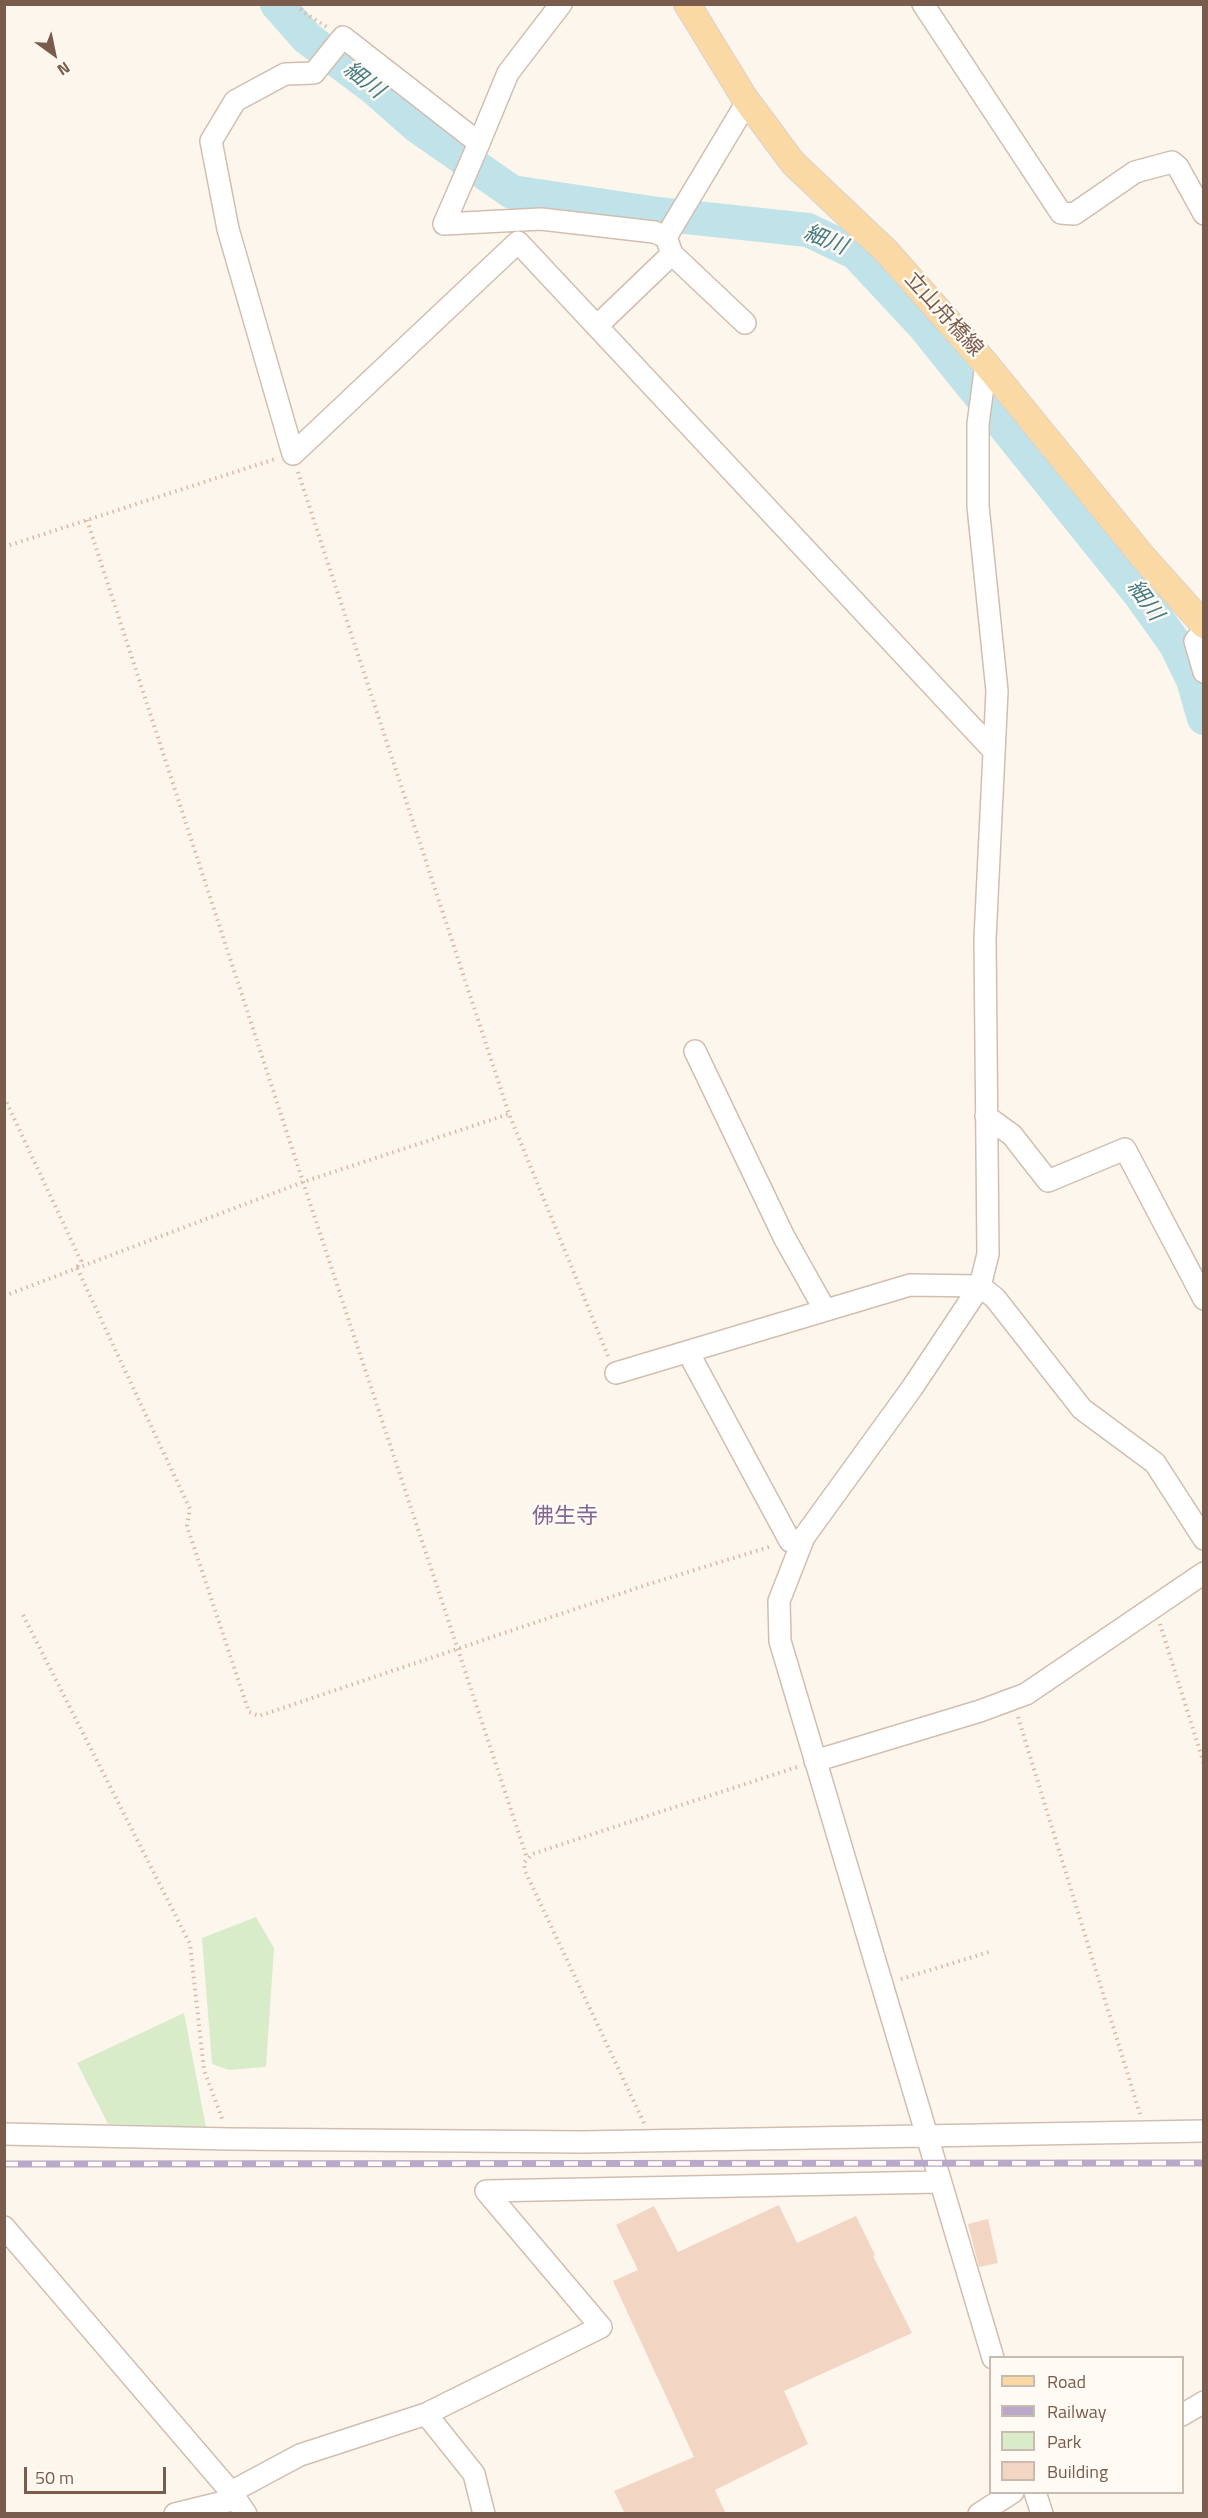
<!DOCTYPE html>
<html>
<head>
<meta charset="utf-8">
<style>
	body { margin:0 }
	#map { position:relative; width:1208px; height:2518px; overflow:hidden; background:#fdf6ec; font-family:"Titillium Web",sans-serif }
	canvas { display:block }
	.frame { position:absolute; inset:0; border:6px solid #7a5c4d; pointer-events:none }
	.legend { position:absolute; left:989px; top:2356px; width:195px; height:138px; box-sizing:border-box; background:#fffaf3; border:2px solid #cabbb1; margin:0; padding:8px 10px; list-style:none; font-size:18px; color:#7a5c4d }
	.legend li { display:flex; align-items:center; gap:12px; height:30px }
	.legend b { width:30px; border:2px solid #cabbb1 }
	.north { position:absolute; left:24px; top:24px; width:60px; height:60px; -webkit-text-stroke:4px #fffaf3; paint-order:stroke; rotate:147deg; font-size:16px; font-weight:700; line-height:24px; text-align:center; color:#7a5c4d }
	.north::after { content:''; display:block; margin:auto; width:21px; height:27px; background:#7a5c4d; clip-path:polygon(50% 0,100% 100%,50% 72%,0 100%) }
	.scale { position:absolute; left:24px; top:2467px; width:142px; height:27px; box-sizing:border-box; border:3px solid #7a5c4d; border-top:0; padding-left:8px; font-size:18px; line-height:21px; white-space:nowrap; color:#7a5c4d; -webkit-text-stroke:4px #fffaf3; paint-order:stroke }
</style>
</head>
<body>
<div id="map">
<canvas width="1208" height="2518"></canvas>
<div class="frame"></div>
<ul class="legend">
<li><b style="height:8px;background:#fbd9a5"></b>Road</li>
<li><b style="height:8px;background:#b9a8c9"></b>Railway</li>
<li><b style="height:16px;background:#d8ecc9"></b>Park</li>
<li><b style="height:16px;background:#f3d5c3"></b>Building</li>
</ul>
<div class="north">N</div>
<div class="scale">50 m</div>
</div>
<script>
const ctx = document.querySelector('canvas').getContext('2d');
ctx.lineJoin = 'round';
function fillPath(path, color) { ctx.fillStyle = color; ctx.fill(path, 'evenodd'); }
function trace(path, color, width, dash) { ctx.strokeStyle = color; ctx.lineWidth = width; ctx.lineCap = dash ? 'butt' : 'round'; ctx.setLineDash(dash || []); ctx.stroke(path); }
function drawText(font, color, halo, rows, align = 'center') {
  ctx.font = font + ' "Titillium Web","Noto Sans JP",sans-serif'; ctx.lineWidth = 5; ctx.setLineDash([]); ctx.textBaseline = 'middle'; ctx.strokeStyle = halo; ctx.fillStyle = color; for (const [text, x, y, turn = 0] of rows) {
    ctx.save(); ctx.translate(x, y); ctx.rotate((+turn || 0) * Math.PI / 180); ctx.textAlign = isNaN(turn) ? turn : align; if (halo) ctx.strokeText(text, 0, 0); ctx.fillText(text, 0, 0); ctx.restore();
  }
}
const green = new Path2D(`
	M256 1917 274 1948 266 2067 229 2070 212 2064 202 1938Z
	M184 2013 206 2127 108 2124 77 2063Z`);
const river = new Path2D(`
	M277 4 307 38 375 89 417 126 512 192 658 214 808 230 856 253 925 327 1139 593 1176 645 1193 680 1204 718`);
const building = new Path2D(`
	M779 2205 797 2243 856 2216 875 2255 873 2256 912 2333 784 2391 808 2444 715 2490 726 2514H625L614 2491 694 2457 613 2281 638 2270 616 2225 654 2206 678 2252Z
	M988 2219 998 2263 979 2267 968 2224Z`);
const path = new Path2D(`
	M297 4 303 12 327 27
	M298 472 509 1114 608 1356
	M87 520 303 1182 527 1858
	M4 547 275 459
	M4 1097 81 1261 77 1267
	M77 1268 190 1509 187 1526 249 1712 259 1716 646 1585 772 1546
	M4 1296 303 1182 509 1114
	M23 1615 190 1944 204 2070 223 2121
	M1160 1624 1204 1764
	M1018 1717 1140 2114
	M901 1979 989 1952
	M644 2123 525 1871 524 1863 532 1854 797 1767`);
const minor = new Path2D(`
	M561 4 508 73 479 143 343 37 314 73 285 74 235 101 211 141 228 229 293 454 518 242 994 751
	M923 4 1061 213 1074 214 1135 172 1172 162 1178 167 1204 214
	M479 143 444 224 541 219 654 232 666 237
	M672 254 745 323
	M597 326 672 254 666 237 747 102
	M986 364 978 424V506L997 691 985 939 988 1254 980 1286 912 1388 804 1537 779 1601 780 1641 993 2358
	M1204 631 1195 641 1204 672
	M695 1051 784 1237 825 1310
	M986 1116 1012 1135 1048 1181 1125 1149 1204 1299
	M688 1352 790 1541
	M616 1373 910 1285 980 1286 995 1298 1082 1409 1155 1463 1204 1539
	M815 1761 980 1711 1026 1694 1204 1573
	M4 2134 230 2139 583 2142 1204 2131
	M4 2227 231 2492 246 2514
	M426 2414 474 2474 484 2514
	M1182 2415 1204 2402
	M231 2492 300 2455 426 2414 601 2327 486 2191 939 2182
	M1035 2492 1042 2514
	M175 2514 236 2499
	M979 2514 1013 2492`);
const major = new Path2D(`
	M687 4 744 97 793 163 887 252 986 364 1143 557 1204 625`);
const rail = new Path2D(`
	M4 2164 1204 2163`);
const streetNames = [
	["立山舟橋線",943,315,48]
];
const waterNames = [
	["細川",363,81,38],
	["細川",825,241,22],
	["細川",1144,601,54]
];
const neighbourhoodNames = [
	["佛生寺",565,1518]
];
fillPath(green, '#d8ecc9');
trace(river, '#bfe3e8', 34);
fillPath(building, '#f3d5c3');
trace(minor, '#d1beb0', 24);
trace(major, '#dad1cd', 28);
trace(path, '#d9b8a5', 4, [1.5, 4.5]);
trace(minor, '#fff', 21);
trace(major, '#fbd9a5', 26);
trace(rail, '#b9a8c9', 7);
trace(rail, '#fffaf3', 4.5, [14]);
drawText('21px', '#7a5c4d', '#fffaf3', streetNames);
drawText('italic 22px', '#437c86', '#fffaf3', waterNames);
drawText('22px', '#846695', '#fffaf3', neighbourhoodNames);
</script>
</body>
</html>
